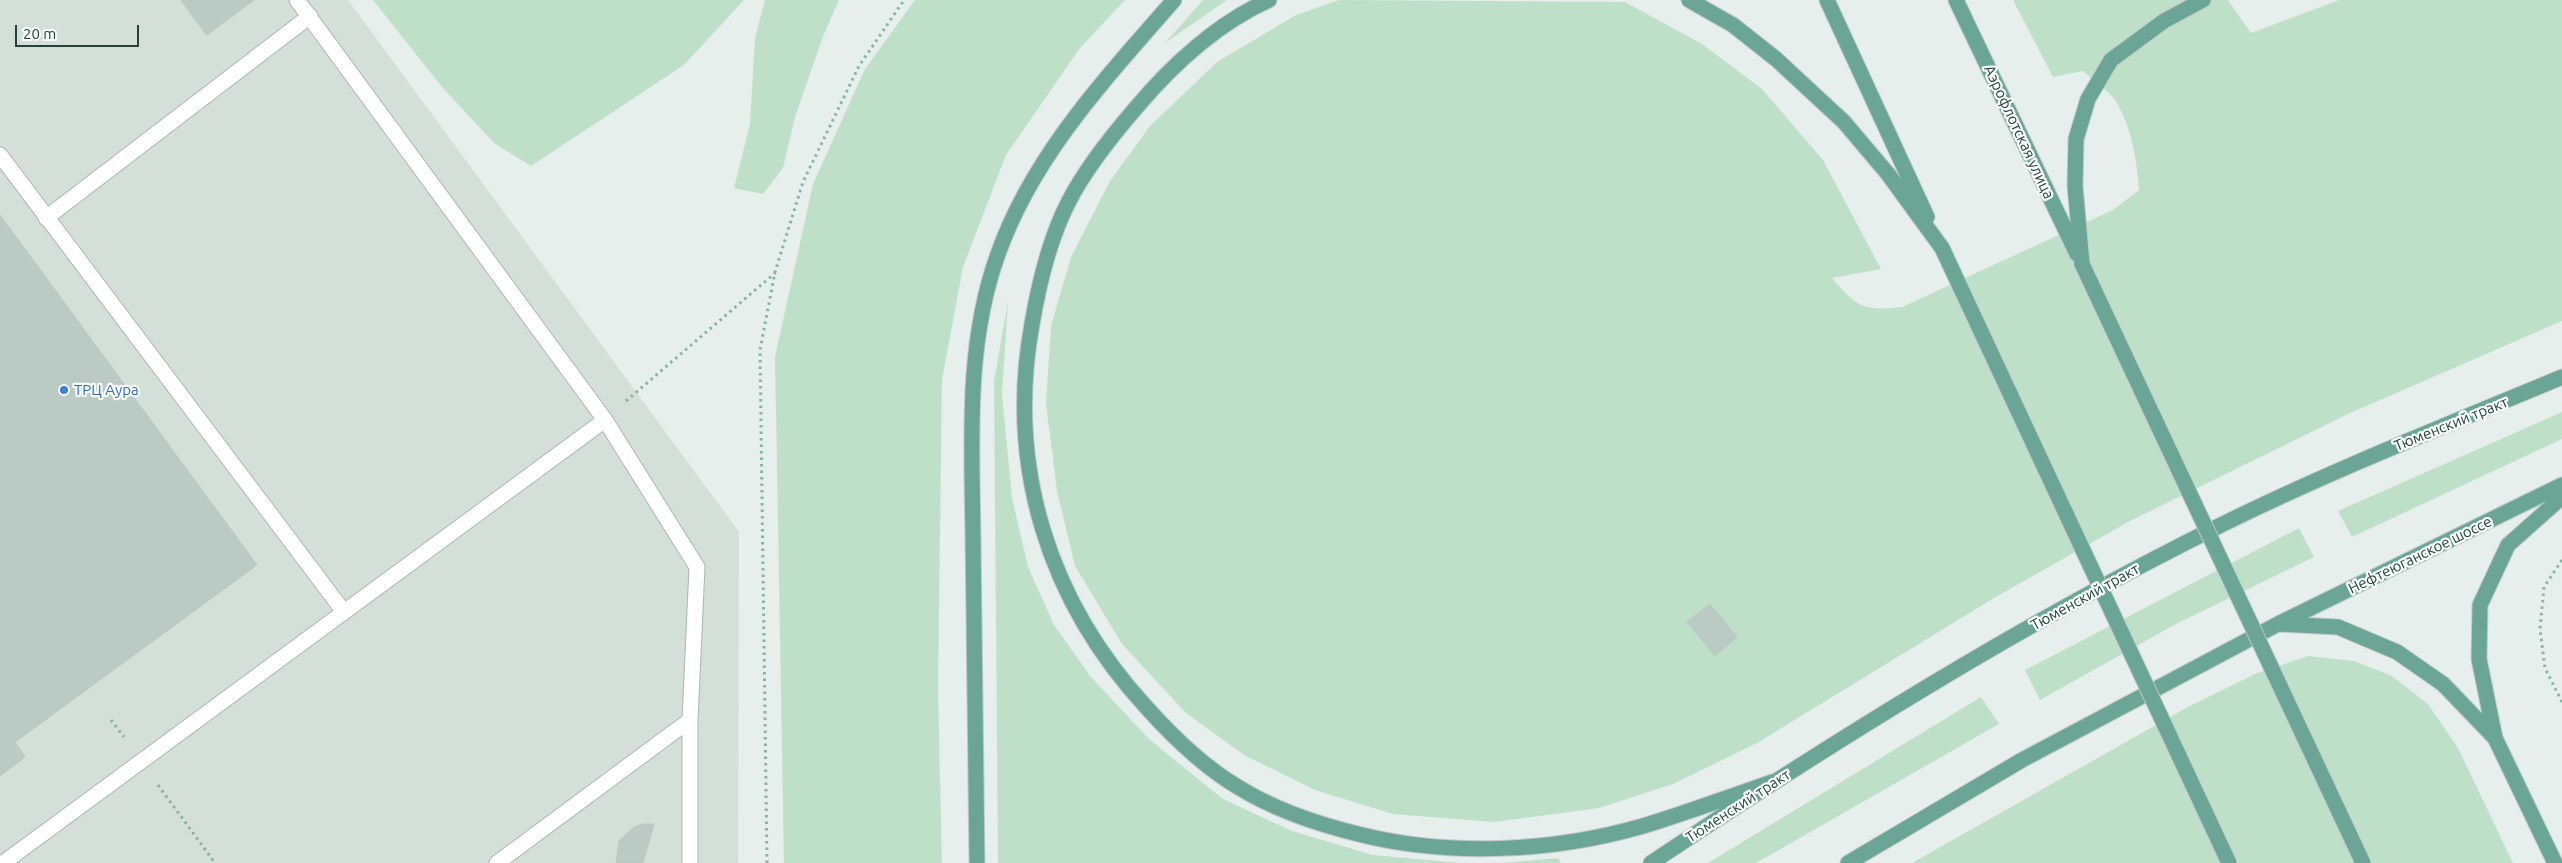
<!DOCTYPE html>
<html>
<head>
<meta charset="utf-8">
<style>
	body { margin:0 }
	#map { position:relative; width:2562px; height:863px; overflow:hidden; background:#e6efeb; font-family:Ubuntu,sans-serif }
	canvas { display:block }
	.scale { position:absolute; left:15px; top:25px; width:124px; height:22px; box-sizing:border-box; border:2px solid #24423a; border-top:0; padding-left:6px; font-size:15px; line-height:18px; white-space:nowrap; color:#24423a; -webkit-text-stroke:4px #f7fbf9; paint-order:stroke }
</style>
</head>
<body>
<div id="map">
<canvas width="2562" height="863"></canvas>
<div class="scale">20 m</div>
</div>
<script>
const ctx = document.querySelector('canvas').getContext('2d');
ctx.lineJoin = 'round';
function fillPath(path, color) { ctx.fillStyle = color; ctx.fill(path, 'evenodd'); }
function trace(path, color, width, dash) { ctx.strokeStyle = color; ctx.lineWidth = width; ctx.lineCap = dash ? 'butt' : 'round'; ctx.setLineDash(dash || []); ctx.stroke(path); }
function drawText(font, color, halo, rows, align = 'center') {
  ctx.font = font + ' Ubuntu,sans-serif'; ctx.lineWidth = 4.5; ctx.setLineDash([]); ctx.textBaseline = 'middle'; ctx.strokeStyle = halo; ctx.fillStyle = color; for (const [text, x, y, turn = 0] of rows) {
    ctx.save(); ctx.translate(x, y); ctx.rotate((+turn || 0) * Math.PI / 180); ctx.textAlign = isNaN(turn) ? turn : align; if (halo) ctx.strokeText(text, 0, 0); ctx.fillText(text, 0, 0); ctx.restore();
  }
}
const built = new Path2D(`
	M0 0H348L739 532 738 863H0Z`);
const green = new Path2D(`
	M373 0H744L684 65 531 166 494 143 442 87Z
	M765 0H839L824 34 795 117 783 168 763 194 734 188 750 124 755 38Z
	M915 0H1125L1080 48 1006 155 963 267 942 380 938 690 942 863H784L775 357 813 184 865 69Z
	M1203 0H1227L1165 43Z
	M1339 0 1625 2 1702 44 1762 89 1823 160 1881 269 1832 278C1858 308 1863 311 1902 307L2113 210 2139 190C2137 161 2132 129 2117 103 2110 91 2093 81 2083 71L2053 77 2013 0H2228L2251 33 2339 0H2562V321L2348 414 2130 521 1994 598 1757 743 1673 784 1599 808 1494 822 1393 814 1315 790 1244 755 1186 713 1122 644 1075 566 1057 491 1046 404 1051 326 1071 257 1110 181 1150 126 1217 62 1296 15Z
	M1008 301 1002 394 1012 498 1028 567 1054 625 1091 677 1150 740 1223 799 1292 831 1373 855 1460 863H998L994 382Z
	M2562 412V439L2352 537 2338 511Z
	M2299 528 2314 557 2174 625 2040 700 2025 670Z
	M2308 656 2354 661 2392 676 2428 704 2458 748 2513 863H1912L2186 708 2255 674Z
	M1981 697 1999 724 1756 863H1708Z
	M1558 858 1561 863H1501Z`);
const building = new Path2D(`
	M181 0H254L207 35Z
	M0 215 257 565 15 742 25 757 0 776Z
	M1710 604 1737 637 1715 656 1687 622Z
	M643 824H654L643 863H616L619 841 634 827Z`);
const path = new Path2D(`
	M626 401 775 273
	M2562 560 2544 587 2540 629 2545 668 2562 702
	M111 720 124 737
	M158 785 215 863
	M767 863 760 350 775 272 803 182 859 66 904 0`);
const minor = new Path2D(`
	M297 0 605 420 697 567 690 720V863
	M0 155 344 612
	M46 218 310 16
	M3 863 605 420
	M497 863 690 720`);
const major = new Path2D(`
	M1269 0C1216 24 1172 65 1135 109 1110 138 1086 168 1069 201 1049 239 1039 283 1032 324 1006 467 1049 602 1147 708 1174 738 1204 767 1238 787 1275 810 1317 824 1358 834 1449 857 1553 852 1643 826 1686 813 1729 797 1772 782
	M1689 0 1733 25 1776 59 1844 122 1888 174 1942 248
	M1827 0 1927 217
	M1956 0 2077 254
	M2082 264 2075 186 2076 139 2088 99 2111 60 2164 21 2203 0
	M2279 624 2338 627 2397 652 2443 684 2495 738
	M977 863C976 755 974 647 973 538 972 443 965 345 998 254 1033 155 1107 77 1174 0
	M1651 863C1834 741 2021 624 2219 526 2330 471 2447 425 2562 377
	M1848 863 2022 760 2278 624 2562 485
	M2555 863 2495 738 2479 659 2480 605 2508 545 2562 497`);
const majorBridge = new Path2D(`
	M1942 248 2229 863
	M2082 264 2363 863`);
const markers = [
	[64,390,5,"#3f7fe0"]
];
const streetNames = [
	["Аэрофлотская улица",2019,132,65],
	["Тюменский тракт",2451,424,-22],
	["Нефтеюганское шоссе",2420,555,-26],
	["Тюменский тракт",2085,597,-29],
	["Тюменский тракт",1738,806,-33]
];
const shopNames = [
	["ТРЦ Аура",74,390]
];
fillPath(built, '#d4dfda');
fillPath(green, '#bfe0c8');
fillPath(building, '#bbcac4');
trace(building, '#b8c9c2', 1);
trace(minor, '#a8b8b2', 17);
trace(major, '#c2cac8', 17);
trace(path, '#86b3a5', 3, [2.5, 4]);
trace(minor, '#fff', 15);
trace(major, '#6aa596', 15);
trace(majorBridge, '#c2cac8', 17, []);
trace(majorBridge, '#6aa596', 15);
for (const [x, y, r, color] of markers) { const dot = new Path2D(); dot.arc(x, y, r, 0, 2 * Math.PI); ctx.fillStyle = color; ctx.fill(dot); trace(dot, '#f7fbf9', 2); }
drawText('15px', '#24423a', '#f7fbf9', streetNames);
drawText('15px', '#366cbe', '#f7fbf9', shopNames, 'left');
</script>
</body>
</html>
